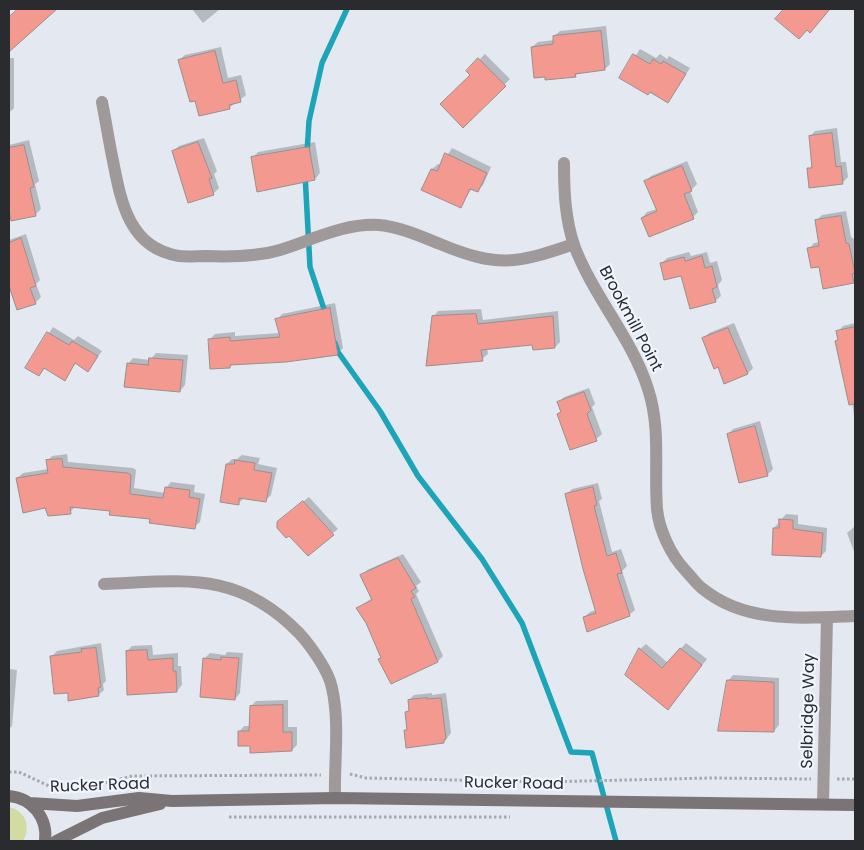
<!DOCTYPE html>
<html>
<head>
<meta charset="utf-8">
<style>
	body { margin:0 }
	#map { position:relative; width:864px; height:850px; overflow:hidden; background:#e3e8f1; font-family:Poppins,sans-serif }
	canvas { display:block }
	.frame { position:absolute; inset:0; border:10px solid #292b2f; pointer-events:none }
</style>
</head>
<body>
<div id="map">
<canvas width="864" height="850"></canvas>
<div class="frame"></div>
</div>
<script>
const ctx = document.querySelector('canvas').getContext('2d');
ctx.lineJoin = 'round';
function fillPath(path, color) { ctx.fillStyle = color; ctx.fill(path, 'evenodd'); }
function trace(path, color, width, dash) { ctx.strokeStyle = color; ctx.lineWidth = width; ctx.lineCap = dash ? 'butt' : 'round'; ctx.setLineDash(dash || []); ctx.stroke(path); }
function drawText(font, color, halo, rows, align = 'center') {
  ctx.font = font + ' Poppins,sans-serif'; ctx.lineWidth = 4.5; ctx.setLineDash([]); ctx.textBaseline = 'middle'; ctx.strokeStyle = halo; ctx.fillStyle = color; for (const [text, x, y, turn = 0] of rows) {
    ctx.save(); ctx.translate(x, y); ctx.rotate((+turn || 0) * Math.PI / 180); ctx.textAlign = isNaN(turn) ? turn : align; if (halo) ctx.strokeText(text, 0, 0); ctx.fillText(text, 0, 0); ctx.restore();
  }
}
const green = new Path2D(`
	M9 807C26 811 31 827 23 841H9Z`);
const shadow = new Path2D(`
	M19 9H55L14 46 9 40V18Z
	M192 9H220L203 23Z
	M606 26 610 64 605 69 579 72 575 76H546L532 47 538 42 554 40V36L560 31Z
	M221 47 228 78 241 75 246 95 229 108 196 99 179 60 185 55Z
	M640 49 656 58 660 54 667 59 669 56 690 68 668 102 621 78Z
	M485 54 510 79 463 126 472 75 468 71Z
	M9 58H14V108L9 113Z
	M837 128 841 162H846L848 177 842 183 809 169 813 164 810 136 815 131Z
	M204 138 217 171 214 174 219 188 213 194 173 151 179 146Z
	M29 140 39 181 35 184 41 209 35 215 12 219 9 204V145Z
	M315 142 320 173 315 179 252 158 258 152Z
	M452 148 491 167 483 185 477 191 472 188 460 207 423 190 432 169 438 164 441 165Z
	M687 161 697 184 690 191 698 212 693 217 642 218 647 212 657 209 646 181 651 176Z
	M846 211 851 237 854 239 855 243V280L853 282 820 265 809 249 814 243 820 242 816 221 822 215Z
	M26 234 40 280 36 284 41 297 35 303 18 309 9 283V240Z
	M689 252 691 256 707 252 710 263 717 261 722 280 718 285 721 296 715 301 682 274 661 264 667 258Z
	M335 303 343 348 338 353 233 364 230 367 210 339 215 334 235 332V336L280 333 277 320 282 314Z
	M481 309 483 320 558 311 560 342 555 347 533 344 487 348 488 354 482 359 433 317 438 311Z
	M734 323 753 368 748 373 725 382 704 338 709 333Z
	M855 323V423L849 379 838 332 843 326Z
	M53 327 74 340 78 336 102 351 88 370 76 363 64 379 45 368 39 375 27 367Z
	M156 353 188 355 185 385 180 391 128 364 133 358 150 360Z
	M589 388 595 404 592 407 602 434 596 439 558 414 562 411 559 402 564 397Z
	M760 421 773 469 767 475 728 434 733 429Z
	M67 454 68 462 133 468 136 470 134 488 165 493 166 488 171 482 195 485 194 492 205 494 200 522 194 527 111 510 76 506 70 512 46 507 17 478 23 473 48 469 47 461 52 456Z
	M242 455 260 458 258 464 277 468 271 495 265 501 244 498 238 504 227 464 232 459H237Z
	M598 483 602 499 599 501 612 552 621 549 627 566 622 571 635 610 629 615 584 617 590 612 596 610 567 494 572 489Z
	M309 497 338 529 306 554 289 534 284 517Z
	M786 514 798 515V524L827 528 826 551 821 556 774 528Z
	M855 526V554L847 533Z
	M403 554 421 582 416 586 419 591 416 594 443 656 438 661 392 683 380 659 382 657 367 623 358 608 372 598 362 576 367 570Z
	M101 643 106 681 103 684 104 690 98 695 69 691 51 657 57 651Z
	M686 643 707 659 673 703 640 649 646 644 668 663Z
	M152 645 153 655 178 653V666H181L182 685 177 691 127 651 132 646Z
	M227 652 243 653 240 693 235 699 205 658 210 653 225 655Z
	M9 669 17 670 12 726 9 729Z
	M733 675 779 678V725L774 731 728 681Z
	M432 693V695L446 693 451 733 444 742 405 731 408 728 406 712 410 709 409 700 414 695Z
	M288 700V727H297V745L292 750 252 745 239 732 244 726H250L251 706 256 701Z`);
const stream = new Path2D(`
	M307 153 309 121 322 63 347 9
	M305 174 310 267 326 315
	M335 343 338 352 380 411 418 476 482 559 522 623 571 752 592 753 616 841`);
const building = new Path2D(`
	M18 9H57L9 52V17Z
	M784 9H830L810 33 807 30 799 39 775 19Z
	M601 31 605 70 575 74 576 77 545 80V77L534 78 531 47 553 44V36Z
	M215 51 223 83 236 80 241 102 229 105 230 109 199 116 195 101 190 102 178 60Z
	M633 54 650 64 653 59 661 64 663 61 686 74 668 103 650 92 648 95 619 78Z
	M478 58 506 86 463 128 440 104 470 75 466 71Z
	M832 133 836 167 841 166 843 184 809 188 807 168H812L809 136Z
	M198 142 212 178 209 179 214 195 188 203 172 151Z
	M24 145 34 187 30 188 36 216 11 221 9 210V148Z
	M309 147 315 180 257 192 251 157Z
	M445 153 487 173 478 192 470 189 461 208 421 190 431 169 437 171Z
	M682 166 692 191 684 194 694 219 649 237 641 218 657 211 644 181Z
	M841 216 846 243 849 244 855 273 852 274 854 283 823 289 819 267 811 268 807 248 819 246 815 220Z
	M21 238 36 286 30 288 36 304 17 310 9 286V243Z
	M702 256 705 268 712 266 717 287 712 289 716 302 690 309 681 276 664 280 660 263 684 257 685 261Z
	M330 308 338 355 286 362 230 365V368L210 369 208 339 230 337V341L280 337 275 319Z
	M476 314 478 324 553 316 555 348 533 350 532 345 481 350 483 361 426 366 432 316Z
	M855 327V404L849 405 835 341 838 340 836 331Z
	M728 328 748 374 724 384 718 367 714 369 702 338Z
	M47 332 69 345 72 341 98 356 88 372 75 363 65 381 44 368 39 376 25 368Z
	M149 358 183 360 180 392 124 387 127 363 148 365Z
	M584 392 591 410 587 414 597 441 570 450 557 414 561 412 557 402Z
	M755 426 768 476 739 483 727 434Z
	M62 459 63 467 127 473 131 475 130 494 163 498 165 487 190 490 189 497 200 499 195 529 149 523 150 519 109 515 110 511 70 507 71 514 48 516 45 508 23 513 16 478 48 473 46 460Z
	M235 460 255 463 254 470 272 473 266 502 239 498V505L220 502 226 464H234Z
	M593 487 597 505 594 506 607 556 616 553 622 573 617 574 630 616 587 632 583 617 596 613 583 569 565 494Z
	M303 501 334 535 308 556 289 536 286 538 277 528V522Z
	M779 519 793 520V529L823 533 821 557 772 555 773 528H779Z
	M398 558 416 588 411 591 415 597 411 599 438 662 391 684 378 659 381 658 366 623 356 608 372 600 360 575Z
	M96 648 101 687 98 688 99 696 68 701V693L54 694 50 656 82 652 81 649Z
	M639 648 662 668 680 648 702 665 668 710 625 675Z
	M147 650 148 660 173 658V671H176L177 692 127 695 126 651Z
	M221 657 239 658 235 700 200 697 203 658 221 660Z
	M727 680 774 682V732L718 731Z
	M427 698V699L441 698 446 739 444 740V743L406 748 404 730H407L405 712 409 711 408 700Z
	M283 705V732H292V751L250 753V746H238V731H249L250 706Z`);
const path = new Path2D(`
	M9 772H19L49 786 89 787 132 776 321 775
	M350 774 366 778 542 782 710 778 811 779
	M837 779H855
	M229 817H510`);
const minor = new Path2D(`
	M102 102C106 122 109 142 113 161 121 202 129 248 179 256 187 257 197 256 206 256 230 257 256 257 280 250 312 240 344 223 379 225 400 227 420 236 440 244 498 268 516 264 574 244
	M564 163C564 191 565 218 574 245 593 296 632 338 648 389 661 428 654 469 657 509 659 530 671 555 685 570 691 576 696 584 703 589 746 624 804 618 855 616
	M104 584C185 581 237 570 299 633 310 645 329 671 332 688 340 723 334 762 335 798
	M823 804 827 617`);
const secondary = new Path2D(`
	M9 796C32 798 48 818 45 841
	M30 803 77 806 139 798 172 801 335 798 855 805
	M56 841 102 818 160 804`);
const streetNames = [
	["Brookmill Point",630,319,62],
	["Selbridge Way",809,711,-89],
	["Rucker Road",514,784,1],
	["Rucker Road",100,786,-2]
];
fillPath(green, '#d3dba2');
fillPath(shadow, '#0003');
trace(stream, '#1ca4b8', 5.5);
fillPath(building, '#f39990');
trace(building, '#9a8e8d', 1);
trace(path, '#a4a8af', 3, [2.5, 2.5]);
trace(minor, '#9f999a', 12);
trace(secondary, '#7b7476', 12);
drawText('16px', '#292b2f', '#f0f5ff', streetNames);
</script>
</body>
</html>
